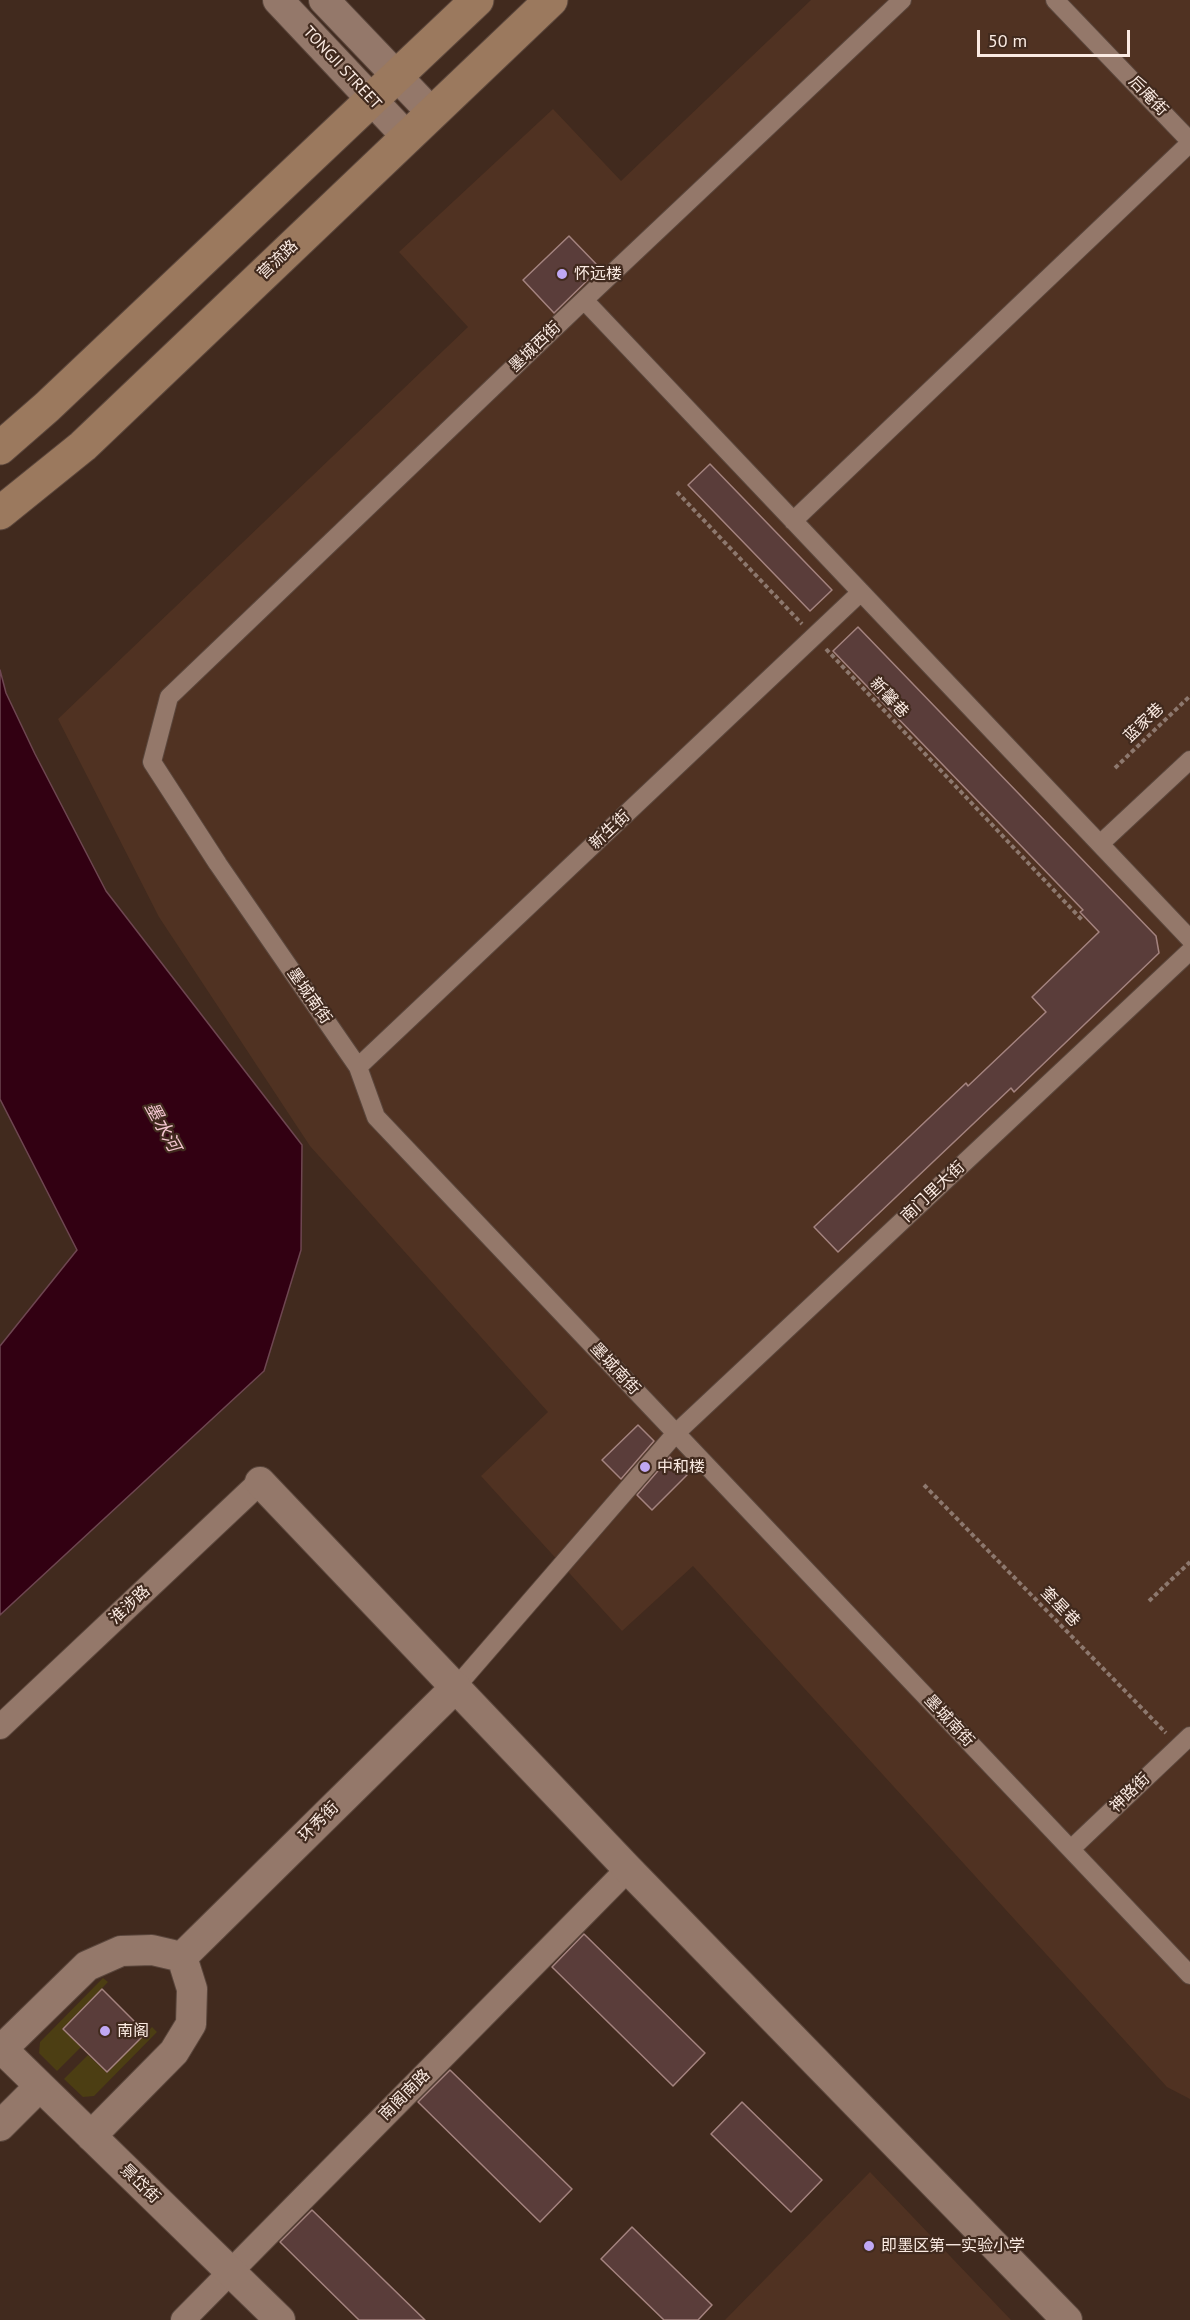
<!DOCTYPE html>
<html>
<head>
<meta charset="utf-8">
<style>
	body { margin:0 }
	#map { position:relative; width:1190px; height:2320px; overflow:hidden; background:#412a1e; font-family:"PT Sans",sans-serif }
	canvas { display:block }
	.scale { position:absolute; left:977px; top:30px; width:153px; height:27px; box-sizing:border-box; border:3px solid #fbebe3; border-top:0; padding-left:8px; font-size:18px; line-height:21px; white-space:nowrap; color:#fbebe3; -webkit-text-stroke:4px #412a1e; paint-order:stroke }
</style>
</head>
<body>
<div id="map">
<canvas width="1190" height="2320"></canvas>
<div class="scale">50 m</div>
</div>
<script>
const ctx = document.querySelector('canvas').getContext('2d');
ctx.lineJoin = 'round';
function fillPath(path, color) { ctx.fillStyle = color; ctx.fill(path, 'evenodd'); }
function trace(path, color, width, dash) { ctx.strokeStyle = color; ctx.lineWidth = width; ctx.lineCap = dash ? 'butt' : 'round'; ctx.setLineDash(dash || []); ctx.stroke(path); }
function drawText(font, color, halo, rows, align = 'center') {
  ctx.font = font + ' "PT Sans","Noto Sans SC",sans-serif'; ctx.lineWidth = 4.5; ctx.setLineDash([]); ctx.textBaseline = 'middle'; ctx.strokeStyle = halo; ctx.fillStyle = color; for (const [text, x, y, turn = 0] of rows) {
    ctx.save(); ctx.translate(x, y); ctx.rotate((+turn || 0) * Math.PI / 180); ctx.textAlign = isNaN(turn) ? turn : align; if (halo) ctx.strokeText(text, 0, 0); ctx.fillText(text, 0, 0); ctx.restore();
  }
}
const built = new Path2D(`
	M811 0H1190V2099L1167 2087 693 1566 622 1631 481 1476 548 1412 310 1146 159 917 58 719 468 327 399 252 553 109 621 181Z
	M870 2172 1011 2320H725Z`);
const green = new Path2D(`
	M103 1978 108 1982 62 2029 81 2047 57 2071 39 2053 40 2042Z
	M152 2027 157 2032 94 2096 83 2097 64 2079 88 2055 107 2073Z`);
const water = new Path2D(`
	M0 670 6 693 35 754 106 891 302 1145 301 1250 264 1371 0 1615V1346L77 1250 0 1099Z`);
const building = new Path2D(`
	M569 236 600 268 554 313 523 280Z
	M710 464 832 590 810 611 688 485Z
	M858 627 1156 936 1159 953 1014 1092 1011 1088 838 1252 814 1227 966 1083 968 1086 1046 1012 1032 997 1099 932 1080 912 1083 910 833 651Z
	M638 1425 654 1441 621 1479 602 1460Z
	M670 1457 687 1475 652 1510 637 1495Z
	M584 1934 705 2053 673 2086 552 1967Z
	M102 1989 146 2033 107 2072 63 2029Z
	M450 2070 572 2189 540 2222 418 2102Z
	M742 2102 822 2180 791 2212 711 2134Z
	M312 2210 425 2320H359L280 2242Z
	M632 2227 712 2305 698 2320H664L601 2259Z`);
const path = new Path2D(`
	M677 492 802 624
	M826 649 1083 921
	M1115 768 1190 696
	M924 1485 1166 1733
	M1149 1601 1190 1562`);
const pedestrian = new Path2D(`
	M902 0 584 300 169 697 152 762 218 864 358 1067 376 1117 1190 1975
	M1055 0 1190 141
	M584 300 1190 939
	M793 521 1190 143
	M1100 844 1190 760
	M358 1067 861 592
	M456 1687 676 1433 1190 951
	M1071 1849 1190 1736`);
const minor = new Path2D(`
	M0 1727 260 1482
	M183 2320 628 1869`);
const tertiary = new Path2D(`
	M278 0 407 137
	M324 0 432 113
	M260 1482 628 1869 1067 2320
	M182 1957 456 1687
	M0 2047 280 2320
	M2 2049 87 1966 121 1951 152 1950 182 1957 192 1989 191 2024 174 2052 91 2136
	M0 2126 39 2087`);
const secondary = new Path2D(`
	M0 448 47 407 477 0
	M0 513 83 446 551 0`);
const markers = [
	[562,274,6,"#c0a8f4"],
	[645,1467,6,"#c0a8f4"],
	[105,2031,6,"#c0a8f4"],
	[869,2246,6,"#c0a8f4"]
];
const streetNames = [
	["TONGJI STREET",342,68,47],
	["后庵街",1148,96,46],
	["营流路",278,260,-44],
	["墨城西街",535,347,-44],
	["新馨巷",889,698,47],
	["蓝家巷",1144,723,-44],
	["新生街",610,830,-43],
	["墨城南街",309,996,55],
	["南门里大街",933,1192,-43],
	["墨城南街",615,1369,47],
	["淮涉路",130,1605,-43],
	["奎星巷",1060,1607,46],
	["墨城南街",949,1721,47],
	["神路街",1130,1793,-44],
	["环秀街",319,1822,-45],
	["南阁南路",405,2095,-45],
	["景岱街",140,2184,44]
];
const poiNames = [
	["怀远楼",574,274],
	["中和楼",657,1467],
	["南阁",117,2031],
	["即墨区第一实验小学",881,2246]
];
const waterNames = [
	["墨水河",162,1127,61]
];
fillPath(built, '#503222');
fillPath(green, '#4c3e13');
fillPath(water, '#320012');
trace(water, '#6e4651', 1.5);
fillPath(building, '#5a3d3a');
trace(building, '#a4837f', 1.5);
trace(pedestrian, '#5a463c', 20);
trace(minor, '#5a463c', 26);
trace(tertiary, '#5a463c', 32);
trace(secondary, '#5a463c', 35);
trace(path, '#8d786e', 4, [4.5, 3]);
trace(pedestrian, '#94786a', 18);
trace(minor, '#94786a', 24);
trace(tertiary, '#94786a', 30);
trace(secondary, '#9b795e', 33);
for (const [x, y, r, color] of markers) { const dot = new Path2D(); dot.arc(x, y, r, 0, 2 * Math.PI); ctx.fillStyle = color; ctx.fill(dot); trace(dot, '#412a1e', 2); }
drawText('16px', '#fbebe3', '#412a1e', streetNames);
drawText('16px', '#fbebe3', '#412a1e', poiNames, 'left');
drawText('italic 18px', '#f4c6d0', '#412a1e', waterNames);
</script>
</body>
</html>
